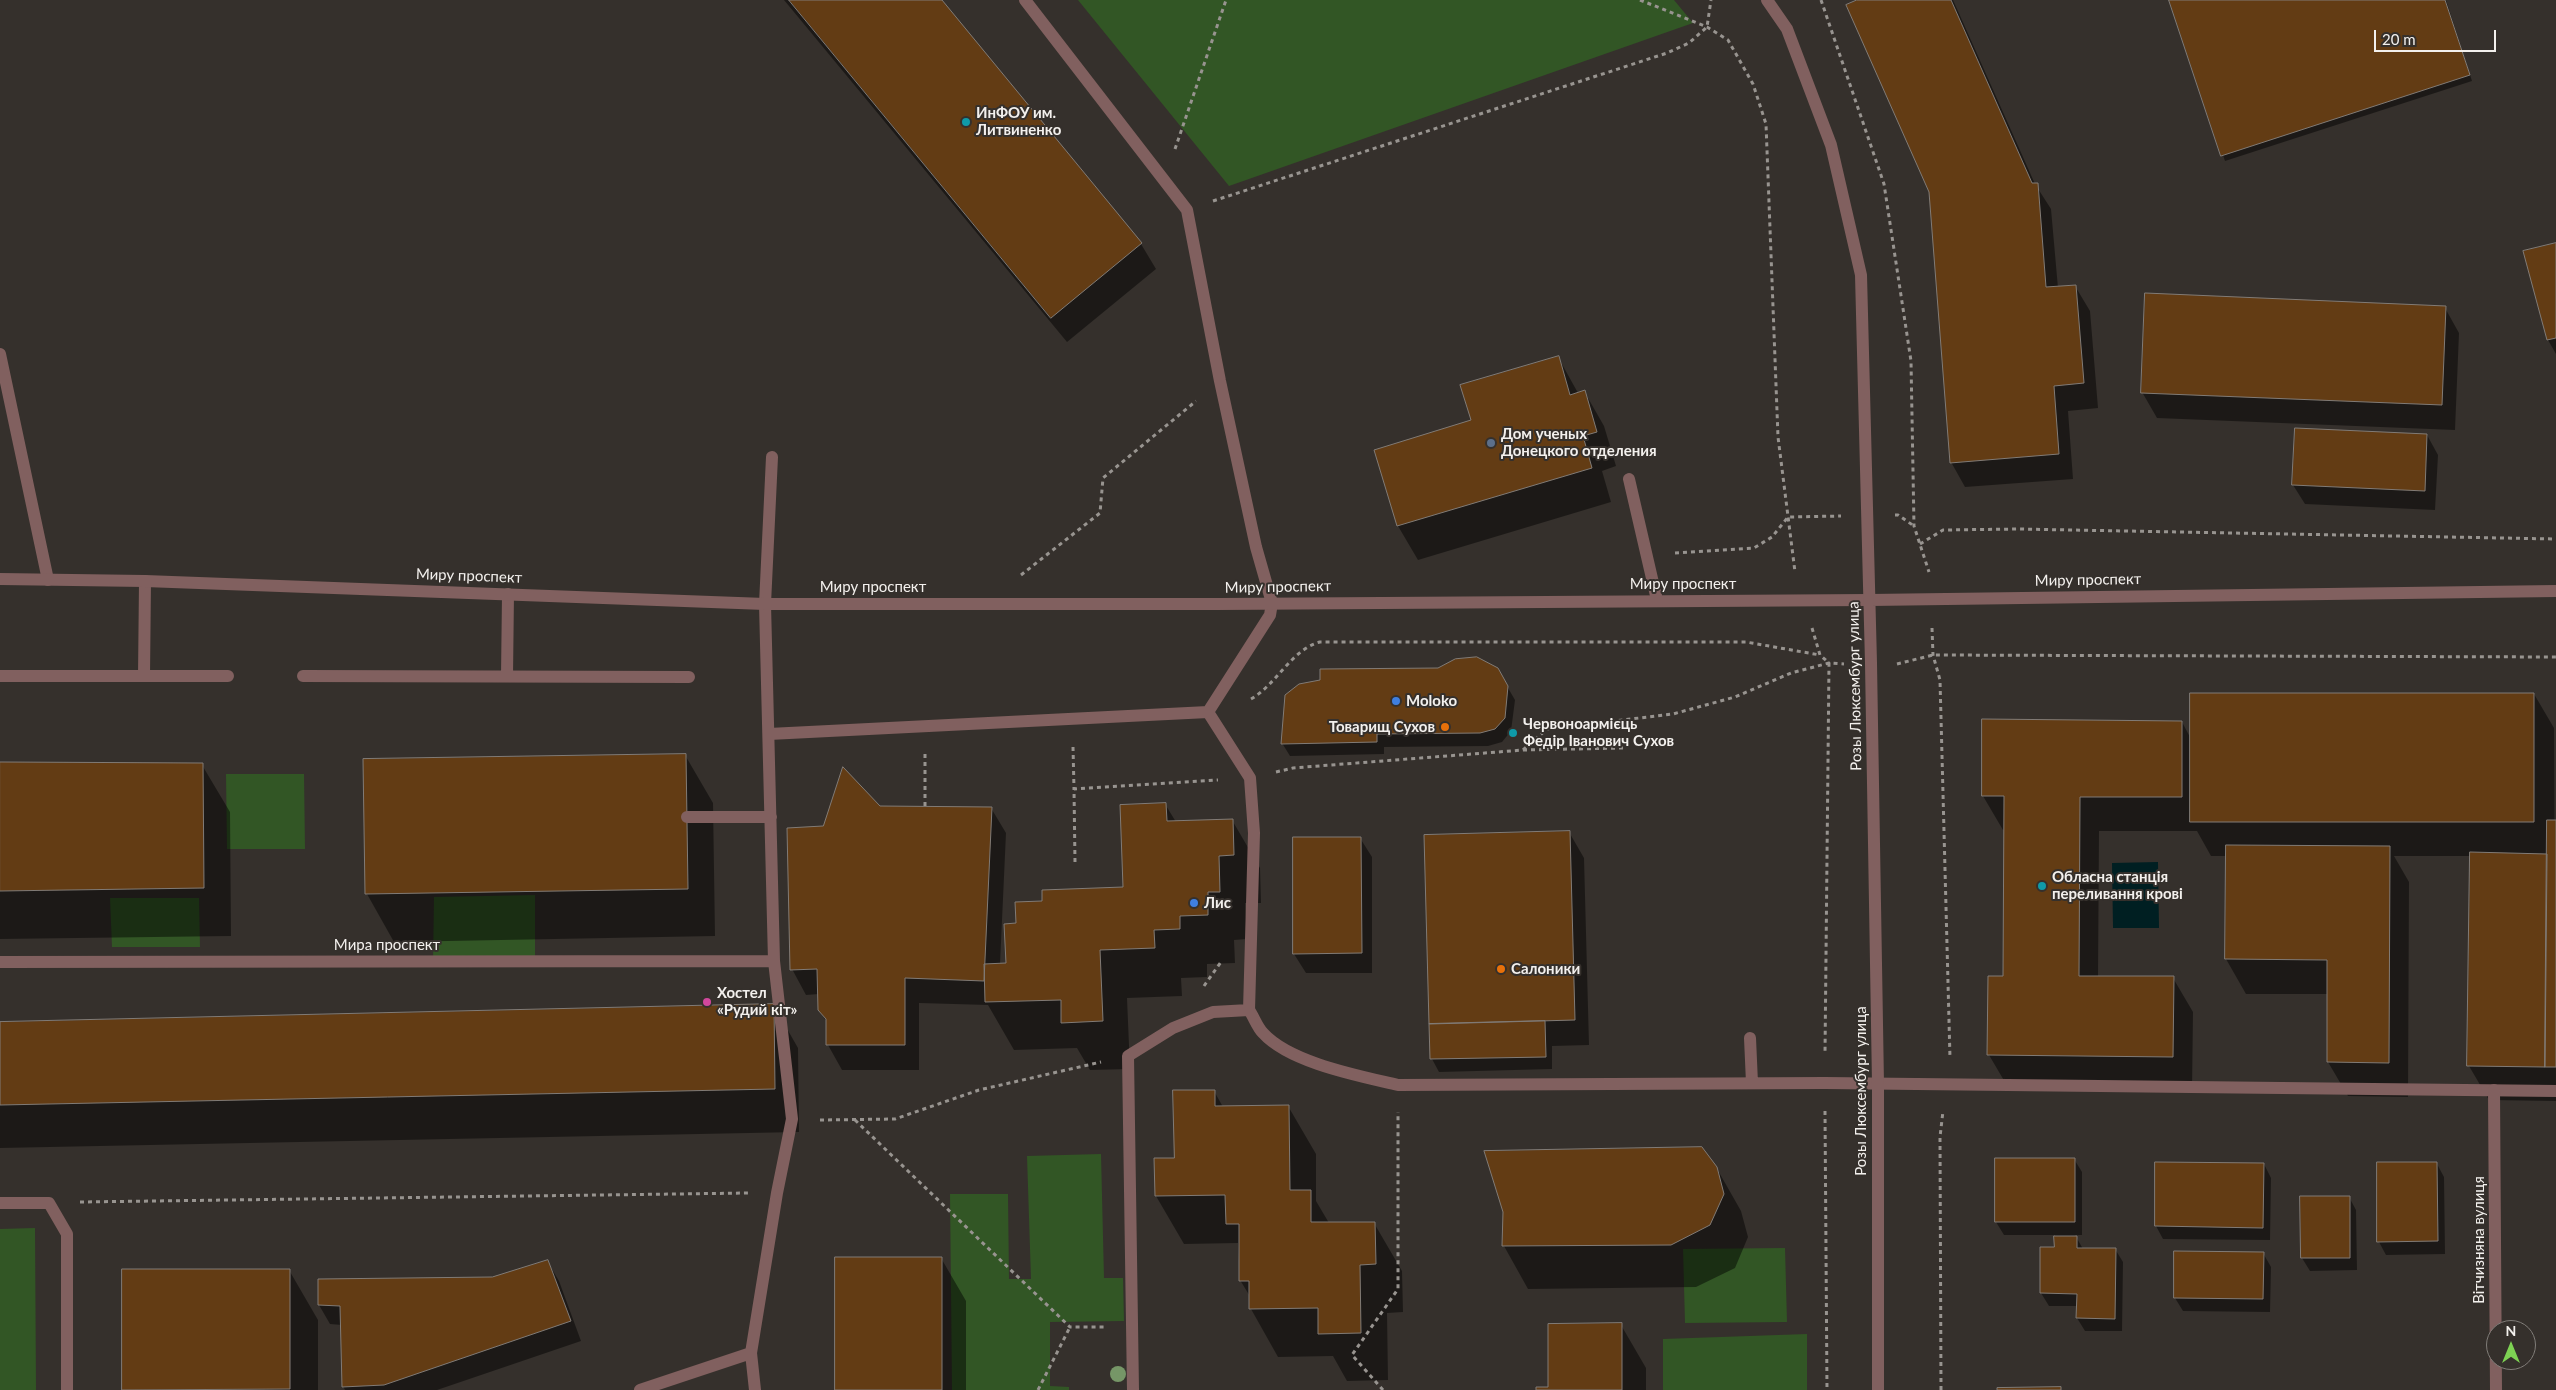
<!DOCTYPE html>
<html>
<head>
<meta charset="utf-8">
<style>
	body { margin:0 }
	#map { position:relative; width:2556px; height:1390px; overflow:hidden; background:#35302c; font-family:Lato,sans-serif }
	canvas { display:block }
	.north { position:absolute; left:2486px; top:1320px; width:50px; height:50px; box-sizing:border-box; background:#35302c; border:1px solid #817d79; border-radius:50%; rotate:0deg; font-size:14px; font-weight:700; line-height:20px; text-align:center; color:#f3f0ed }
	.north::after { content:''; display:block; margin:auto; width:18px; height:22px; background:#7dd153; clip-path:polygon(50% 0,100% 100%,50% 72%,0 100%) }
	.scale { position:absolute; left:2374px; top:30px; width:122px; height:22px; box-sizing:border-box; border:2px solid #f3f0ed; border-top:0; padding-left:6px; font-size:15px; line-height:18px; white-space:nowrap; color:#f3f0ed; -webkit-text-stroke:4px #35302c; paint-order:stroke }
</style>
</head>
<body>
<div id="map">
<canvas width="2556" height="1390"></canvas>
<div class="north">N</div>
<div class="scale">20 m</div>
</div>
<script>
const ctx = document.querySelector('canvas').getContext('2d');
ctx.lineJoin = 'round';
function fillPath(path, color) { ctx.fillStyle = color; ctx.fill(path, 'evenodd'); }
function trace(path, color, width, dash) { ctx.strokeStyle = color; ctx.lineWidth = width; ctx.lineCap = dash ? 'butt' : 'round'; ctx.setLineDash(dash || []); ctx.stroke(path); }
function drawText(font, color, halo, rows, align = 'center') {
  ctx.font = font + ' Lato,sans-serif'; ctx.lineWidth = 4; ctx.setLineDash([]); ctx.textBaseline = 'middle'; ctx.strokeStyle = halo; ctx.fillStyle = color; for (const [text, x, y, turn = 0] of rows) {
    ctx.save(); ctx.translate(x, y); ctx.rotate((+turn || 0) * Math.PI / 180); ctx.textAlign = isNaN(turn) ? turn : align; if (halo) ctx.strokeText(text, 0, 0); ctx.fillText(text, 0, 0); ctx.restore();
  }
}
const green = new Path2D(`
	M1078 0H1674L1693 23 1229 186Z
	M226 774H304L305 849H227Z
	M535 895V961L433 962 434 897Z
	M110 898H199L200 947H112Z
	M1101 1154 1104 1278H1123L1124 1321 1050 1322V1386L1069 1387V1390H952L950 1194H1008L1009 1279H1031L1027 1156Z
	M35 1228 36 1390H0V1229Z
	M1785 1248 1787 1322 1685 1323 1683 1249Z
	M1807 1334V1390H1663V1339Z`);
const water = new Path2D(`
	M2158 862 2159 928H2113L2112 863Z`);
const shadow = new Path2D(`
	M784 0H940L1141 244 1156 269 1067 342Z
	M1861 0H1953L2035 184 2051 209 2058 288 2075 286 2090 311 2098 408 2068 411 2073 479 1965 487 1951 462 1930 191Z
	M2171 0H2446L2472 81 2225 161Z
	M2556 244V354L2548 340 2525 252Z
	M2445 308 2459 333 2455 430 2157 418 2142 392Z
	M1558 357 1578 393 1584 391 1604 426 1616 466 1602 471 1611 502 1418 560 1398 526 1375 450 1472 421Z
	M2427 435 2438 455 2435 510 2305 504 2293 485Z
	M1497 669 1515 700 1511 731 1502 742 1488 746 1384 747V754L1290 756 1282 743Z
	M2534 694 2554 728 2556 1101 2489 1100 2469 1066 2471 856H2394L2409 882 2408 1097 2348 1096 2328 1062V994H2246L2226 959 2227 856H2211L2197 831H2099L2098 977 2173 978 2193 1012 2192 1091 2009 1089 1989 1055 2005 978V830H2003L1983 796 2182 722 2191 739Z
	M685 755 713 803 715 936 394 942 367 894Z
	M0 765H202L230 812 231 936 0 939Z
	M1165 804 1176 822 1232 820 1260 868 1261 903H1245L1247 939 1234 940 1235 963 1207 964V977L1181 978 1182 996 1127 998 1130 1069 1090 1070 1077 1048 1014 1050 988 1005 919 1003V1070H842L828 1045V1024L819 1009V994L806 995 792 969 824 827 880 807 991 808 1006 833 1000 964H1008L1017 925 1043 902 1124 888Z
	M1569 832 1584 858 1589 1045 1552 1046V1069L1439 1072 1432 1059 1426 836Z
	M1360 838 1372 857V973H1306L1294 954Z
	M774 1006 798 1048 799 1132 0 1148V1023Z
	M1214 1091 1223 1107 1288 1106 1316 1154V1201L1329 1223H1374L1402 1271 1403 1312 1387 1313 1388 1380 1347 1381 1333 1356 1278 1357 1251 1309V1298L1240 1280 1238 1243 1184 1244 1156 1196V1160L1175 1159Z
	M2074 1159 2082 1172V1235H2075L2083 1249H2115L2123 1262 2122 1331H2085L2077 1318 2078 1306H2049L2041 1293 2055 1249V1235H2004L1996 1222Z
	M2264 1164 2271 1178 2270 1240 2163 1239 2156 1226Z
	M2437 1164 2444 1177 2445 1254 2386 1255 2379 1242Z
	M1716 1167 1741 1211 1748 1237 1735 1268 1696 1287 1528 1289 1504 1246Z
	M2349 1197 2356 1210 2357 1270 2310 1271 2302 1258Z
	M2263 1253 2271 1267 2270 1312 2183 1311 2175 1298Z
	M941 1258 966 1301V1390H837Z
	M547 1261 559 1281 581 1341 437 1390H345L343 1386 342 1325 330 1324 319 1305 492 1278Z
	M123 1270H289L318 1320V1390H123Z
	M1621 1325 1646 1368V1390H1537L1550 1388Z`);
const building = new Path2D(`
	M789 0H942L1142 243 1051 318Z
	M1857 0H1951L2032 183H2038L2046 287 2076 285 2084 383 2054 386 2059 454 1950 463 1929 192 1846 5Z
	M2169 0H2445L2470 75 2221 156Z
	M2556 243V338L2547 340 2523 251Z
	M2145 293 2446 306 2442 405 2141 393Z
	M1559 356 1570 395 1585 390 1597 432 1583 436 1592 468 1397 526 1374 450 1471 420 1460 385Z
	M2295 428 2427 434 2425 491 2292 485Z
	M1477 657 1498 668 1508 686 1505 718 1495 729 1480 733 1377 734V742L1281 744 1285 695 1299 684 1320 680V669L1438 668 1455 659Z
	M2190 693H2534V822H2190Z
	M1982 719 2182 721V797H2080L2079 976H2174L2173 1057 1987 1055 1988 976H2003L2004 796H1982Z
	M686 754 688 889 365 894 363 759Z
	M0 762 203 763 204 888 0 891Z
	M843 767 880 806 992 807 984 981 905 978V1045H826V1019L818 1010 817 969 790 970 787 828 823 826Z
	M1166 803 1167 821 1233 819 1234 855 1219 856 1220 892H1208V915L1180 916V929L1154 930 1155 948 1100 950 1103 1021 1061 1023V1000L985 1002 984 964 1006 963 1004 924 1016 923 1015 902 1042 901V890L1123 887 1120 805Z
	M2547 820H2556V1067H2545Z
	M1570 831 1575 1020 1429 1024 1424 835Z
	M1293 837H1361L1362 953 1293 954Z
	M2226 845 2390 846 2389 1063 2327 1062V960L2225 959Z
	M2470 852 2547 854 2545 1067 2467 1066Z
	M774 1004 775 1089 0 1105V1022Z
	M1545 1021 1546 1057 1430 1059 1429 1024Z
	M1173 1090H1215V1106L1289 1105 1290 1190H1311V1222H1375L1376 1264 1360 1265 1361 1333 1318 1334V1308L1249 1309V1281H1239V1224H1226L1225 1195 1155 1196 1154 1158H1174Z
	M1702 1147 1717 1167 1724 1194 1710 1225 1671 1245 1502 1246 1503 1212 1484 1151Z
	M1995 1158H2075V1222H1995Z
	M2155 1162 2264 1163 2263 1228 2155 1226Z
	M2377 1162H2437L2438 1241 2377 1242Z
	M2300 1196H2350V1258H2301Z
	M2054 1236H2077V1248H2116L2115 1319 2076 1318 2077 1294 2040 1293V1247H2054Z
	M2174 1251 2264 1252 2263 1299 2174 1298Z
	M835 1257H942V1390H835Z
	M548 1260 571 1321 384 1385 342 1387 340 1306 318 1305V1279L492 1277Z
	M122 1269H290V1389L122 1390Z
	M1622 1323V1390H1536V1387H1548V1324Z
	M2061 1387V1390H1997V1388Z`);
const path = new Path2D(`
	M1640 0 1707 27 1728 40 1753 84 1766 124 1778 437 1795 572
	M1821 0 1884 184 1911 361 1914 526 1929 572
	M1175 149 1226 0
	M1213 201 1667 53 1689 43 1707 27 1711 0
	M1895 515H1898L1914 526
	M1920 544 1943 530 2018 529 2556 539
	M1675 553 1754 548 1772 537 1788 517 1841 516
	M1021 575 1100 513 1103 478 1196 401
	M1812 628 1820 655 1829 663 1825 1054
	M1932 628 1933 655 1940 680 1950 1058
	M1897 664 1933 655 2556 657
	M1251 699C1276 685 1292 649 1320 642H1746L1820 655
	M1073 747 1074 789
	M1523 750 1623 748
	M925 754V806
	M1276 772 1293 768 1523 750 1547 729 1673 714 1735 697 1791 673 1829 663 1844 664
	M1075 862 1074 789 1218 780
	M1204 986 1221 962
	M1825 1111 1827 1390
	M820 1120 895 1119 979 1090 1101 1062
	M855 1120 1070 1327H1105
	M80 1202 749 1193
	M1038 1390 1070 1327
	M1383 1390 1352 1355 1398 1289V1112
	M1941 1390 1940 1137 1943 1111`);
const service = new Path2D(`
	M0 354 48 580
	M1629 479 1657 600
	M0 676H228
	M144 676 145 581
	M303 676 689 677
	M507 676 508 594
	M769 734 1208 712 1270 615 1272 603 1256 547 1220 381 1187 210 1025 0
	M687 817H771
	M0 962 774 961
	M1249 1010C1254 1017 1257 1027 1263 1033 1290 1063 1360 1076 1398 1085L1825 1083 2556 1091
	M1750 1038 1752 1083
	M0 1203H49L67 1234V1390
	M751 1353 755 1390
	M640 1390 751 1353 777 1193 792 1119 774 961 765 604 772 457
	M1133 1390 1128 1056 1173 1028 1213 1012 1249 1010 1254 833 1250 778 1208 712`);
const minor = new Path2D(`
	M0 579 145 581 765 604H1219L1870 600
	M2494 1090 2496 1390`);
const tertiary = new Path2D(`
	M1767 0 1787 29 1831 145 1861 275 1871 663 1878 1084V1390
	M1870 600 2556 591`);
const trees = [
	[1118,1374]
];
const markers = [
	[966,122,5,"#0f9aa8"],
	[1491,443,5,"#5c6f8a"],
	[1396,701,5,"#3f7fe0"],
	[1445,727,5,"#e8710a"],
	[1513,733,5,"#0f9aa8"],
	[2042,886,5,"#0f9aa8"],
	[1194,903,5,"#3f7fe0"],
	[1501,969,5,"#e8710a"],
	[707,1002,5,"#d1479c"]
];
const poiNames = [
	["ИнФОУ им.",976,113],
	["Литвиненко",976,130],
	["Дом ученых",1501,434],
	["Донецкого отделения",1501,451],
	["Moloko",1406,701],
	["Червоноармієць",1523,724],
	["Федір Іванович Сухов",1523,741],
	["Товарищ Сухов",1435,727,"right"],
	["Обласна станція",2052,877],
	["переливання крові",2052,894],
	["Лис",1204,903],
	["Салоники",1511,969],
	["Хостел",717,993],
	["«Рудий кіт»",717,1010]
];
const streetNames = [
	["Миру проспект",469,576,2],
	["Миру проспект",2088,580,-1],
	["Миру проспект",1683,584],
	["Миру проспект",873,587],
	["Миру проспект",1278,587,-1],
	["Розы Люксембург улица",1855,686,-91],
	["Мира проспект",387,945],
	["Розы Люксембург улица",1861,1091,-90],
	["Вітчизняна вулиця",2479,1240,-90]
];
fillPath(green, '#325625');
fillPath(water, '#001f22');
fillPath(shadow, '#0007');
fillPath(building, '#633c14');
trace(building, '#817b76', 1);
trace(path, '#989490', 3, [4, 4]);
trace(service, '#81605f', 12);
trace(minor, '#81605f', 12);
trace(tertiary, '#81605f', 12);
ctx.fillStyle = '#769667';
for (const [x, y] of trees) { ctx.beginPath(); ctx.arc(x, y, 8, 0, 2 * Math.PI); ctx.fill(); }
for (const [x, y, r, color] of markers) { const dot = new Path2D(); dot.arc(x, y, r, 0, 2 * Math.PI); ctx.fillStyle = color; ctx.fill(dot); trace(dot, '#35302c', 2); }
drawText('bold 15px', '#f3f0ed', '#35302c', poiNames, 'left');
drawText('15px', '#f3f0ed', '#35302c', streetNames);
</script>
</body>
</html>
